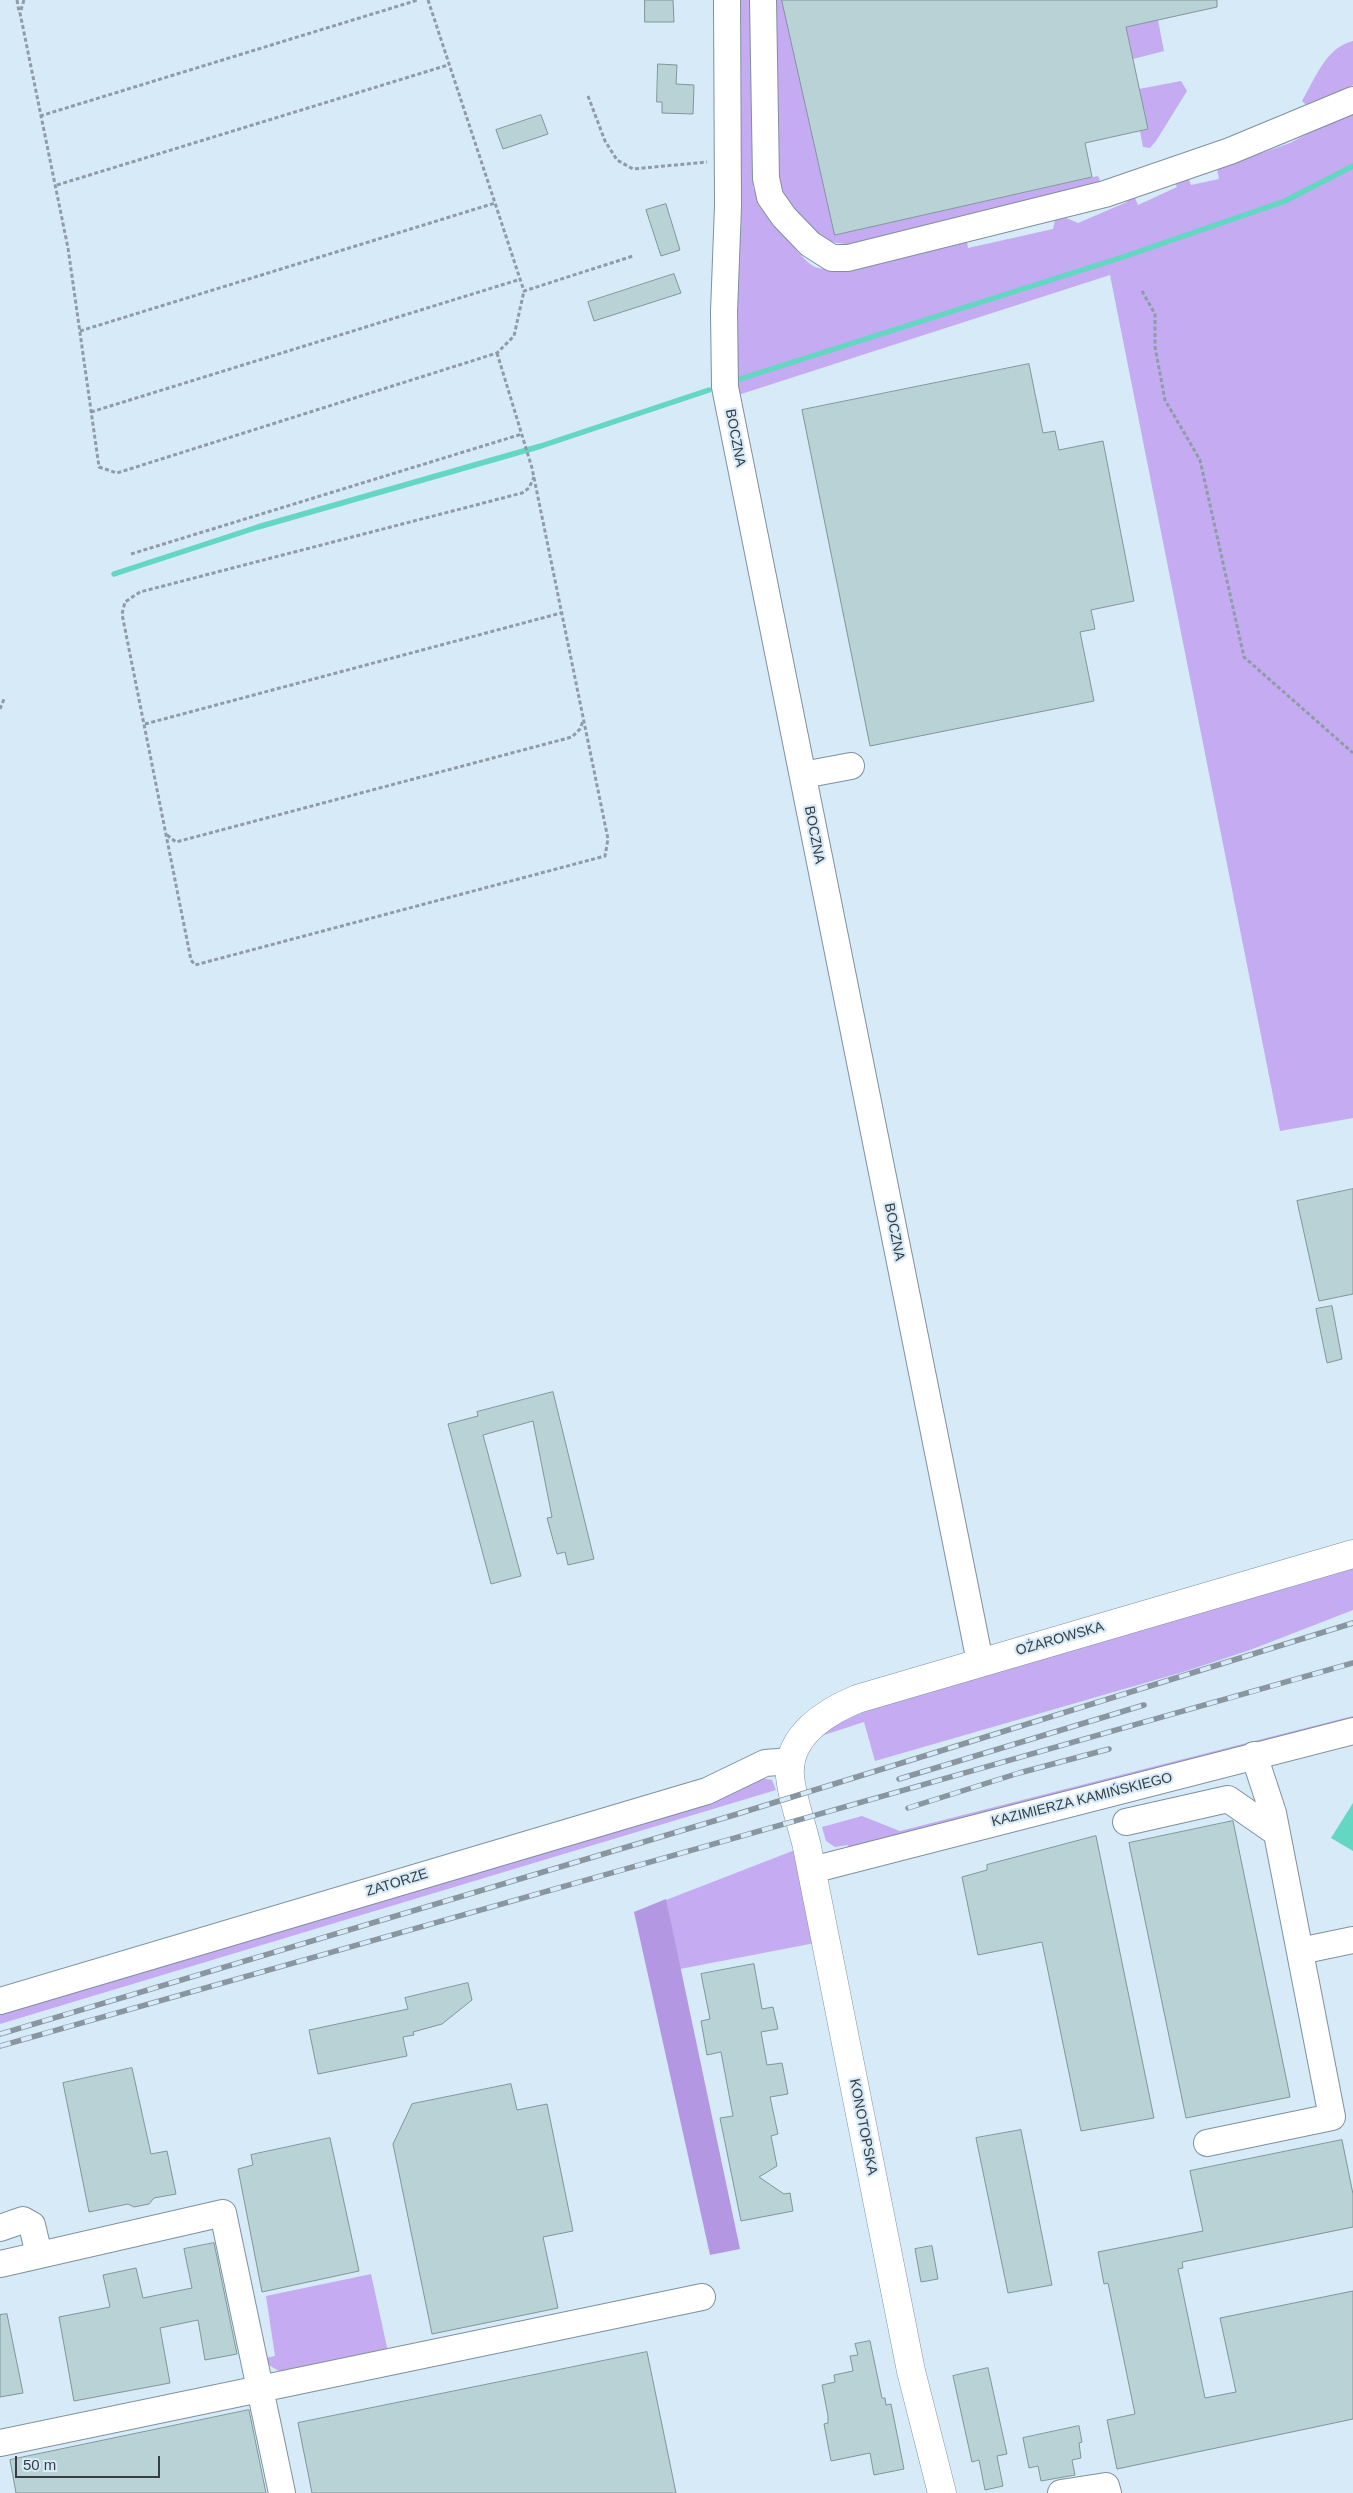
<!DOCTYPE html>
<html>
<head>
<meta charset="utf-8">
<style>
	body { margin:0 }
	#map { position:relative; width:1353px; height:2493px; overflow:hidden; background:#d7eaf8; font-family:Arial,sans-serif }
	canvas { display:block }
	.scale { position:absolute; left:15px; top:2456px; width:145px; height:22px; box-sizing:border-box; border:2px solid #363e43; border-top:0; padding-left:6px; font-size:15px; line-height:18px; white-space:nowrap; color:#363e43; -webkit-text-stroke:4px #d7eaf8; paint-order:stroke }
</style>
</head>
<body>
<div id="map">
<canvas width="1353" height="2493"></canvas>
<div class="scale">50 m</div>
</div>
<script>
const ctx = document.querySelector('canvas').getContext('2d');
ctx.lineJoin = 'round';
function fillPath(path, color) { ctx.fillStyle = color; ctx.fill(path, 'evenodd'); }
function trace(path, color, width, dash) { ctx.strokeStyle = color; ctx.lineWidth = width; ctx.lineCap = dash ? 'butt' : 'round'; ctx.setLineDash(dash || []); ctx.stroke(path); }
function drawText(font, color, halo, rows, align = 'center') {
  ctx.font = font + ' Arial,sans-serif'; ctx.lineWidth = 4.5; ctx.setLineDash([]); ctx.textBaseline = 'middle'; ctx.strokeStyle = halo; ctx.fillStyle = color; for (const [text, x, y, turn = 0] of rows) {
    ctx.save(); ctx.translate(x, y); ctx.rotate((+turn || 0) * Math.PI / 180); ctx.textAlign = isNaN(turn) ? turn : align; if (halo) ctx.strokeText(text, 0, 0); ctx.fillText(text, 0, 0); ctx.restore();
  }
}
const green = new Path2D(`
	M740 0H754L753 188C763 205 798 259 815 267 820 269 828 269 834 270L967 242 968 248 1053 229 1055 220 1066 218 1078 223 1127 202 1129 193H1133L1138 205 1177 187 1173 179 1186 171 1191 185 1219 179 1216 164 1253 156 1290 143 1353 110V1118L1280 1131 1110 275 735 396 737 134 741 32Z
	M774 0H782L835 235 1098 176 1100 180 1094 186 851 245 825 241 784 201 771 155Z
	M1158 20 1164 51 1133 59 1126 27Z
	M1353 41V85L1316 107 1306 105 1302 101C1315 79 1326 47 1353 41Z
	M1181 81 1187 91 1156 141 1150 148 1143 147 1140 131 1148 129 1139 89Z
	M1353 1568V1610L1250 1650 1183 1672 875 1761 864 1722 821 1736 836 1724 899 1697Z
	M1353 1716V1722L850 1850 848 1845 835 1847 826 1841 822 1827 862 1816 900 1831Z
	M761 1778 772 1780 776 1790 0 2024V2014Z
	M795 1850 815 1943 680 1969 666 1900Z
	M371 2274 388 2352 284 2374 267 2364 265 2358 275 2356 266 2296Z`);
const forest = new Path2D(`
	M666 1899 740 2249 710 2255 634 1912Z`);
const water = new Path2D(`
	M1353 1803V1851L1331 1838Z`);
const stream = new Path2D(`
	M740 379 1126 256 1285 201 1353 166
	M114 574 258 527 541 446 709 390`);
const building = new Path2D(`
	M645 0H673L674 22H645Z
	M782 0H1217V7L1126 27 1148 129 1085 143 1092 177 835 235Z
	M658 64 677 65 676 84 694 85 693 114 662 113V102H657Z
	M541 115 548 134 503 149 496 130Z
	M666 204 680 250 661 256 646 210Z
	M674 274 681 293 594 321 588 302Z
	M1029 364 1043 433 1055 431 1059 450 1103 441 1134 601 1091 610 1095 629 1080 632 1094 701 870 746 802 410Z
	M1353 1189V1294L1319 1301 1297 1201Z
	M1332 1306 1342 1359 1327 1363 1316 1309Z
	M553 1392 594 1559 568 1565 565 1552 557 1554 547 1518 552 1517 533 1421 483 1435 521 1576 491 1584 448 1424 478 1416 477 1412Z
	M1233 1821 1290 2097 1186 2118 1129 1843Z
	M1096 1836 1154 2118 1081 2131 1042 1942 978 1955 962 1877 987 1870V1865Z
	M754 1964 762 2009 773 2007 778 2029 761 2032 767 2065 782 2063 788 2094 770 2097 778 2134 771 2136 777 2166 759 2177 784 2194 790 2193 793 2211 741 2221 720 2118 733 2116 721 2052 707 2055 701 2021 710 2019 701 1974Z
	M468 1983 472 2000 442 2024 413 2032 414 2035 403 2037 407 2056 318 2074 309 2030 408 2009 405 1998Z
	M132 2068 151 2154 167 2151 176 2194 154 2198 149 2204 134 2207 128 2204 89 2212 63 2083Z
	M511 2084 517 2110 547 2104 573 2231 543 2237 558 2308 432 2334 393 2144 412 2104Z
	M1021 2130 1052 2285 1008 2293 976 2138Z
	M330 2138 359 2271 262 2292 238 2169 253 2165 251 2155Z
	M1342 2140 1353 2194V2227L1182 2262 1183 2268 1178 2269 1205 2398 1236 2392 1220 2318 1353 2291V2419L1117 2469 1107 2420 1135 2414 1108 2283 1104 2284 1098 2252 1203 2231 1190 2171Z
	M214 2243 237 2354 205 2360 198 2320 160 2328 170 2383 74 2401 59 2317 110 2307 103 2275 136 2268 143 2298 192 2288 184 2249Z
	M932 2246 938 2279 921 2282 915 2249Z
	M7 2314 23 2393 0 2397V2315Z
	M870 2341 882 2398H885L886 2405 891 2404 904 2469 874 2475 870 2453 831 2461 824 2424 828 2423V2416L822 2385 835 2382 834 2375 853 2371 850 2356 858 2355 855 2344Z
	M647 2352 676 2493H312L298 2423Z
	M988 2368 1007 2454 997 2456 1003 2486 985 2490 979 2460 972 2462 953 2376Z
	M249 2410 266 2493H16L10 2460Z
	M1079 2426 1082 2442 1079 2443 1081 2458 1072 2460 1075 2475 1041 2481 1038 2466 1029 2468 1023 2438Z`);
const path = new Path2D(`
	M17 0 19 12
	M24 0 20 13 68 248 99 467 117 473 497 353 514 336 524 291
	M428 0 524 291 633 256
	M588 96 605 141 617 160 633 169 707 162
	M40 116 418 0
	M57 185 448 65
	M1142 291 1155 314V347L1165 400 1200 460 1244 657 1353 753
	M80 331 495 203
	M497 353 532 468 608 839 605 856 195 965 191 960 122 614 125 602 140 592 522 493 529 488 534 477
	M91 412 521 279
	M131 554 522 434
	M0 709 4 699
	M145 724 561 613
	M167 835 176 842 572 737 580 729 583 721`);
const minor = new Path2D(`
	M727 0 728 206 724 312 725 387 980 1662
	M763 0 766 178 770 197 784 217 810 244 832 258H848L1105 194 1230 151 1353 100
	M803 775 851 766
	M1126 1822 1228 1799 1277 1833
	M812 1870 1353 1731
	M1300 1951 1353 1940
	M0 2001 707 1791 765 1763 791 1761
	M1207 2143 1332 2117 1273 1813 1254 1755
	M0 2228 23 2220 32 2225 39 2255
	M0 2264 223 2213 282 2493
	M0 2443 702 2297
	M1061 2493 1106 2486 1108 2493`);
const major = new Path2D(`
	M942 2493 911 2371 807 1847C802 1824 792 1799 790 1776 787 1736 826 1712 857 1699L1353 1554`);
const rail = new Path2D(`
	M899 1779 1144 1705
	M908 1808 1019 1773 1109 1749
	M0 2034 734 1815 1353 1623
	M0 2046 1353 1663`);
const streetNames = [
	["BOCZNA",735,438,79],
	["BOCZNA",814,835,79],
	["BOCZNA",894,1232,79],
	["OŻAROWSKA",1060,1639,-16],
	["KAZIMIERZA KAMIŃSKIEGO",1082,1800,-14],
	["ZATORZE",397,1883,-17],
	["KONOTOPSKA",863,2127,79]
];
fillPath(green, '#c5abf2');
fillPath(forest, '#b397e2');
fillPath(water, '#63d7c1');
trace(stream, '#63d7c1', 5.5);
fillPath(building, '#b9d2d6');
trace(building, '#7f969a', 1);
trace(minor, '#7f909d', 28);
trace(major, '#7f909d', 29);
trace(path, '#8e9ca6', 3, [4, 2.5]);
trace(minor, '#fff', 26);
trace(major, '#fff', 28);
trace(rail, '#8996a0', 5.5);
trace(rail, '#d7eaf8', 4, [11]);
drawText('14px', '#363e43', '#d7eaf8', streetNames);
</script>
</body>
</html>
